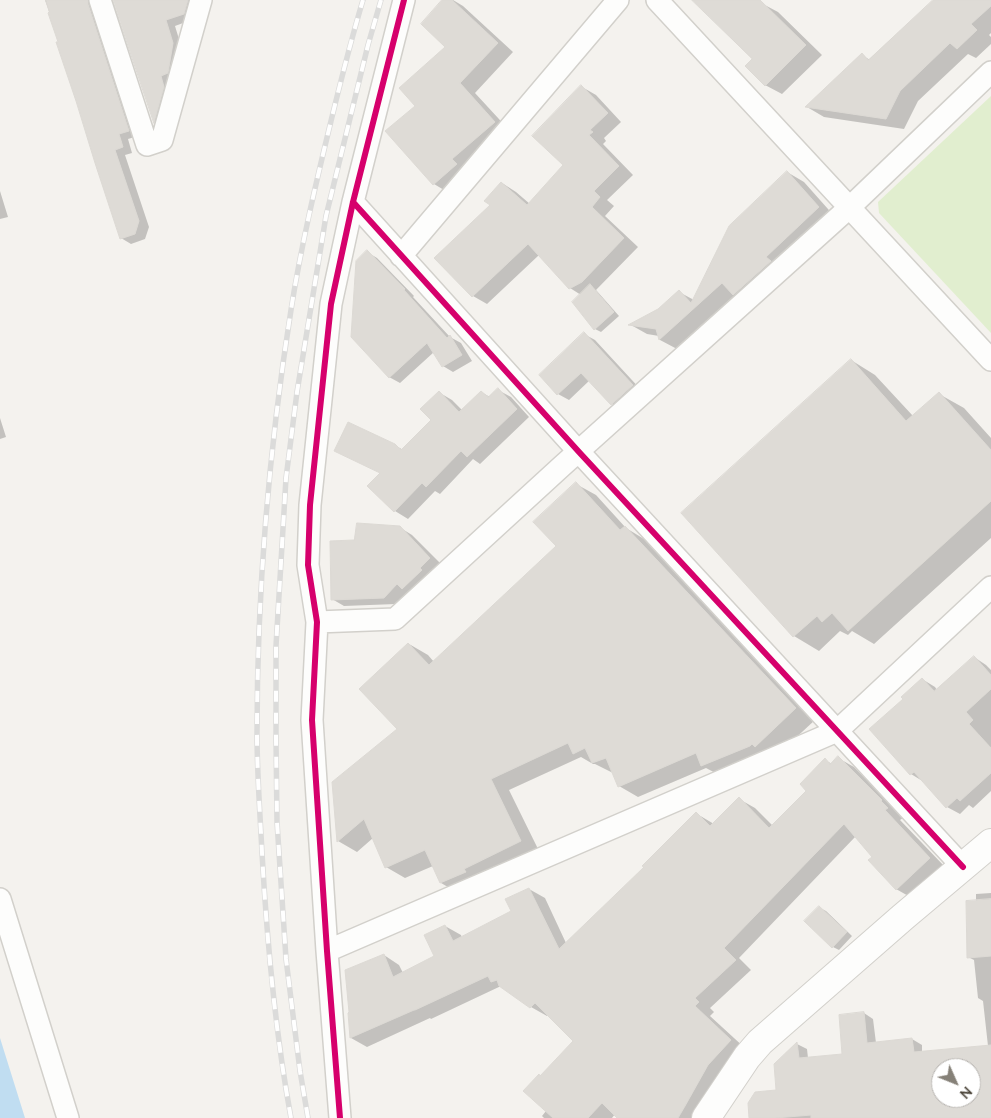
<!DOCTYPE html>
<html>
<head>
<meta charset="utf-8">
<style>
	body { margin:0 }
	#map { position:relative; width:991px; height:1118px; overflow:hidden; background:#f4f2ee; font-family:Mulish,sans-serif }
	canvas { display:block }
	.north { position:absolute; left:931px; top:1058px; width:50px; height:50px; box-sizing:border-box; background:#fff; border:1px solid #b7b4b0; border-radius:50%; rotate:134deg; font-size:14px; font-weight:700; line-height:20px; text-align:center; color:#4b4439 }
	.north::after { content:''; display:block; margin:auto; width:18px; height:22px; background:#868178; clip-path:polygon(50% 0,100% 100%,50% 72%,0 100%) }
</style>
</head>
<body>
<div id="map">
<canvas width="991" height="1118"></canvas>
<div class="north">N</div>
</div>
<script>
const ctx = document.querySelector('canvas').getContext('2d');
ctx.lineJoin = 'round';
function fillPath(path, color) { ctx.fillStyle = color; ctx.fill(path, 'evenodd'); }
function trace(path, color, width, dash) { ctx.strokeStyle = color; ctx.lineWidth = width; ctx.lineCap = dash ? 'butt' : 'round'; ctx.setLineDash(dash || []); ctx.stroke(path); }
const green = new Path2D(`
	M991 96V333L879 213 878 202Z`);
const water = new Path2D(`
	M0 1038 25 1118H0Z`);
const shadow = new Path2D(`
	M45 0H99L138 136 128 139 132 153 125 155 149 227 145 239 131 244 121 238 60 42Z
	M114 0H197L194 19 175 26 182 49 164 127 155 122Z
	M444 0H453L463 6 513 52 475 93 510 131 449 193 434 184 417 106 447 47Z
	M694 0H752L761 3 778 12 822 55 782 94 765 85 754 59Z
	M935 0H991V33L989 35 991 37V44L976 58 968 54 918 101 904 129 824 117 807 107 862 55 870 60Z
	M582 87 596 95 621 122 604 138 606 141 603 144 633 175 607 200 614 206 605 216 638 247 596 290 619 316 601 332 595 329 573 302 581 295 570 288 539 255 487 304 473 296 491 205 502 183 516 192 530 204 564 165Z
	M787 172 804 182 836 218 677 349 660 340 659 336 647 334 631 325 659 310 679 292 694 300Z
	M0 191 8 217 0 219Z
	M367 252 377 258 414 296 413 297 450 337 461 343 472 361 453 372 443 366 434 352 400 383 389 377Z
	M584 334 595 340 643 392 622 411 612 404 590 380 569 400 558 394Z
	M851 360 875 375 913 416 939 394 964 408 991 438V538L874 644 852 631 848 635 840 631 819 651 794 636Z
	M498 390 511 397 529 417 480 464 473 459 440 494 435 491 408 519 395 511 369 486 381 474 395 445 403 450 433 420 440 393 452 400 463 411 481 392 490 397Z
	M0 418 6 437 0 439Z
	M576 484 596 495 626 528 644 539 815 720 775 757 721 776 706 768 638 797 619 786 613 773 595 764H593L581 757 509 790 540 853 460 894 441 883 433 866 405 878 386 867 373 838 357 852 338 841 399 729 409 644 428 655 434 662 557 546Z
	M399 527 412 535 442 565 415 595 409 592 396 604 344 606 332 599 355 541Z
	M974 657 986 665 991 670V791L973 808 969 805 960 814 947 807 924 782 911 774 871 729 905 699 922 679 935 687 937 690Z
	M838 758 854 767 897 810 896 811 903 818 900 820 945 867 912 898 896 889 874 857 856 836 739 958 751 970 710 1008 714 1012 710 1016 746 1049 699 1118H619L615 1114 612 1118H544L542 1116 546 1111 575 1041 548 1014 547 1016 531 1007 501 986 431 1019 430 1018 367 1047 351 1038 349 1014 384 955 399 965 403 973 436 957 445 926 461 935 462 938 512 912 529 889 545 898 566 943 646 867 697 814 714 824 739 799 755 808 773 826 808 790 825 760 832 764Z
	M991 893V1118H750L777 1091 775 1065 797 1044 807 1049 808 1058 844 1055 864 1013 873 1019 876 1043 912 1039 922 1045V1052L988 1046 983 1001 978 998 974 960 968 957 976 901V894ZM941 1068H971V1098H941Z
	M820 908 826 911 852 936 839 950 833 947Z`);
const building = new Path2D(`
	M46 0H88V4L129 131 119 134 123 147 115 150 139 221 135 234 120 239 95 163 76 101 56 42H58L48 13 49 12Z
	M113 0H188L184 14 166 20 173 43 168 73 161 76 164 87 154 123Z
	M442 0H452L498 43 460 83 495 122 452 159 457 164 433 185 385 131 415 106 399 88 445 47 421 24Z
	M692 0H760L806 45 765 86 745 66 752 59Z
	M933 0H991V6L971 24 977 30 957 49 950 43 900 91 886 119 805 107 862 53 868 60Z
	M581 85 608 113 590 130 593 132 589 135 619 166 594 191 600 197 592 207 624 238 582 282 569 289 528 244 472 297 434 258 490 205 484 201 501 182 527 205 563 165 532 136Z
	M787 171 819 207 766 257 771 261 733 295 722 283 659 340 656 329 628 325 658 309 679 290 691 303 729 226Z
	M367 250 405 289 404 290 447 338 450 335 462 355 442 367 427 343 389 378 351 337 356 261Z
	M590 284 614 312 594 330 572 302Z
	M584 332 633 385 611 405 581 373 557 395 539 375Z
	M851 359 906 421 939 392 991 450V501L848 631 832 613 822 622 817 616 793 637 681 513Z
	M498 388 517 409 467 457 461 451 426 487 422 483 394 512 367 486 380 473 334 451 348 422 395 444 401 450 431 420 420 409 439 391 459 412 481 391 488 397Z
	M576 482 620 530 625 526 796 708 755 747 752 744 750 746 701 766 696 753 618 787 606 758 592 763 585 748 573 754 568 743 491 779 521 841 464 869 466 872 440 883 425 850 385 868 364 819 337 842 332 782 397 729 359 689 408 643 429 665 556 546 533 522Z
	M357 523 400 526 430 558 420 568 422 570 402 589 397 584 384 598 331 600 330 541 354 540Z
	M974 656 991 675V689L966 712 973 720 969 724 991 748V773L960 801 957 798 946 808 914 772 910 775 869 729 903 699 901 697 922 678 934 691Z
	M838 756 882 800 881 801 888 808 885 810 930 858 896 890 868 860 872 857 844 824 724 948 736 960 695 998 699 1002 695 1006 731 1040 708 1065 685 1106 678 1118H617L602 1103 588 1118H553L523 1091 539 1074 540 1076 573 1041 535 1003 530 1008 499 986 497 980 491 982 488 976 415 1010H414L350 1038 348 1013 349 1012 345 970 384 954 393 977 434 956 424 935 445 925 453 941 511 911 505 899 529 888 559 949 644 867 642 866 696 812 710 826 739 797 769 828 806 791 800 784 825 758 830 764Z
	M991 899V956L967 958 966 901Z
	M819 906 847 932 832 948 804 921Z
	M864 1012 867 1043 912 1038 914 1052 991 1045V1118H811V1115L775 1118H749L748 1103 755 1092 776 1090 774 1064 797 1042 799 1058 842 1054 839 1015ZM941 1068H971V1098H941Z`);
const minor = new Path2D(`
	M100 0 147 145 162 140 201 0
	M657 0 991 360
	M353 202 579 452 963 867
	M401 256 618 0
	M317 622 395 619 562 466 850 207 991 72
	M0 899 68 1118
	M327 951 837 731 991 587
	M340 1118 327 951 312 720 317 622 308 565 310 505 331 304 353 202 404 0`);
const tertiary = new Path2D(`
	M706 1118 747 1057 760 1042 903 917 991 843`);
const rail = new Path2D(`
	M291 1118C275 1031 267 942 262 853 260 813 257 773 257 734 257 594 269 448 291 310 301 246 316 183 331 121 341 80 351 40 363 0
	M308 1118 300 1071 286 959 277 822 276 739V646L286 478 297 392 326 216 368 45 381 0`);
const cycleway = new Path2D(`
	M353 202 579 452 963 867
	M340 1118 327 951 312 720 317 622 308 565 310 505 331 304 353 202 404 0`);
fillPath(green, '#e1eecf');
fillPath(water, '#c0ddf1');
fillPath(shadow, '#0003');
fillPath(building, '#dedbd6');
trace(building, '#dcd9d4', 1);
trace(minor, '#d2d0cb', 24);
trace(tertiary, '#d2d0cb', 30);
trace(minor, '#fdfdfc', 21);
trace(tertiary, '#fdfdfc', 28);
trace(rail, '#dbdbda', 5.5);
trace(rail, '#fff', 4, [11]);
trace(cycleway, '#d6006c', 6);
</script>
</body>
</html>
